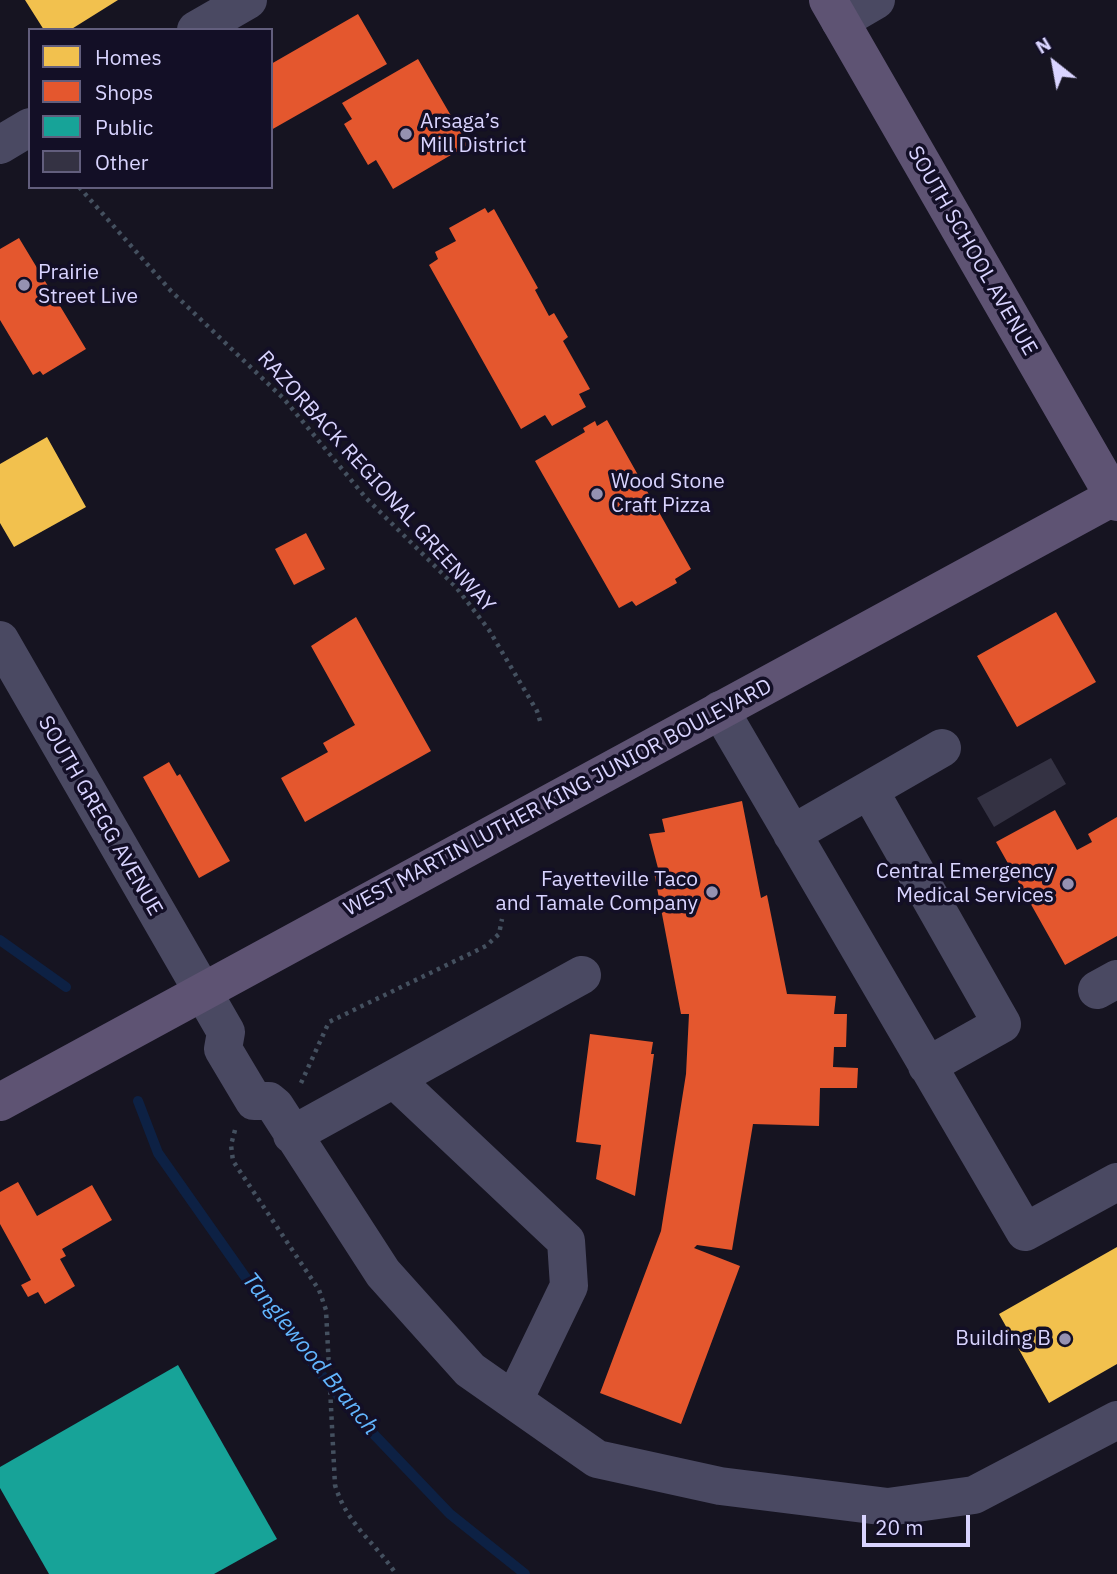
<!DOCTYPE html>
<html>
<head>
<meta charset="utf-8">
<style>
	body { margin:0 }
	#map { position:relative; width:1117px; height:1574px; overflow:hidden; background:#161421; font-family:"IBM Plex Sans",sans-serif }
	canvas { display:block }
	.legend { position:absolute; left:28px; top:28px; width:245px; height:161px; box-sizing:border-box; background:#130f26; border:2px solid #625e7d; margin:0; padding:9px 12px; list-style:none; font-size:21px; color:#d9d4ff }
	.legend li { display:flex; align-items:center; gap:14px; height:35px }
	.legend b { width:35px; border:2px solid #625e7d }
	.north { position:absolute; left:1019px; top:28px; width:70px; height:70px; -webkit-text-stroke:5px #130f26; paint-order:stroke; rotate:329deg; font-size:19px; font-weight:700; line-height:28px; text-align:center; color:#d9d4ff }
	.north::after { content:''; display:block; margin:auto; width:24px; height:32px; background:#d9d4ff; clip-path:polygon(50% 0,100% 100%,50% 72%,0 100%) }
	.scale { position:absolute; left:862px; top:1515px; width:108px; height:32px; box-sizing:border-box; border:4px solid #d9d4ff; border-top:0; padding-left:9px; font-size:21px; line-height:24px; white-space:nowrap; color:#d9d4ff; -webkit-text-stroke:5px #130f26; paint-order:stroke }
</style>
</head>
<body>
<div id="map">
<canvas width="1117" height="1574"></canvas>
<ul class="legend">
<li><b style="height:19px;background:#f2c14e"></b>Homes</li>
<li><b style="height:19px;background:#e4572e"></b>Shops</li>
<li><b style="height:19px;background:#17a398"></b>Public</li>
<li><b style="height:19px;background:#343243"></b>Other</li>
</ul>
<div class="north">N</div>
<div class="scale">20 m</div>
</div>
<script>
const ctx = document.querySelector('canvas').getContext('2d');
ctx.lineJoin = 'round';
function fillPath(path, color) { ctx.fillStyle = color; ctx.fill(path, 'evenodd'); }
function trace(path, color, width, dash) { ctx.strokeStyle = color; ctx.lineWidth = width; ctx.lineCap = dash ? 'butt' : 'round'; ctx.setLineDash(dash || []); ctx.stroke(path); }
function drawText(font, color, halo, rows, align = 'center') {
  ctx.font = font + ' "IBM Plex Sans",sans-serif'; ctx.lineWidth = 7; ctx.setLineDash([]); ctx.textBaseline = 'middle'; ctx.strokeStyle = halo; ctx.fillStyle = color; for (const [text, x, y, turn = 0] of rows) {
    ctx.save(); ctx.translate(x, y); ctx.rotate((+turn || 0) * Math.PI / 180); ctx.textAlign = isNaN(turn) ? turn : align; if (halo) ctx.strokeText(text, 0, 0); ctx.fillText(text, 0, 0); ctx.restore();
  }
}
const homes = new Path2D(`
	M25 0H118L70 30H44Z
	M47 437 86 507 14 547 0 523V464Z
	M1117 1247V1364L1049 1403 999 1314Z`);
const shops = new Path2D(`
	M358 14 387 64 271 130V64Z
	M418 59 468 145 393 189 376 160 368 165 344 124 352 119 342 103Z
	M485 208 488 213 494 209 538 288 535 290 549 316 554 313 568 337 563 341 590 389 579 394 586 407 552 426 545 415 521 429 429 265 438 259 435 252 456 241 449 228Z
	M19 238 86 349 43 375 40 371 33 375 0 320V249Z
	M607 420 691 569 675 579 677 583 636 606 632 601 619 608 535 461 585 432 583 428 595 421 597 426Z
	M306 533 325 569 294 585 275 549Z
	M1056 612 1096 682 1017 727 977 656Z
	M356 617 431 751 305 822 281 778 328 752 323 743 355 725 311 646Z
	M169 762 177 776 180 774 230 861 199 878 143 777Z
	M742 801 761 898 767 895 787 994 836 996 834 1014H847L846 1047H834L833 1067 858 1068 857 1088H820L819 1126 753 1124 732 1250 697 1245 694 1248 740 1266 681 1424 600 1393 661 1231 686 1074 689 1014H681L654 872H659L649 834 665 832 662 819Z
	M1055 810 1077 850 1092 842 1088 834 1117 817V936L1065 965 996 842Z
	M590 1034 653 1042 651 1054H654L635 1196 596 1179 601 1145 576 1142Z
	M18 1182 37 1216 92 1185 112 1220 62 1249 66 1256 60 1259 75 1286 45 1304 38 1292 28 1297 21 1285 31 1280 0 1224V1192Z`);
const public = new Path2D(`
	M178 1365 277 1539 214 1574H49L0 1488V1467Z`);
const stream = new Path2D(`
	M0 940 66 987
	M138 1101 158 1153 246 1278 343 1402 450 1514 525 1574`);
const building = new Path2D(`
	M1051 758 1066 784 994 827 977 798Z`);
const path = new Path2D(`
	M79 187 171 291 284 399 366 498 456 587 489 630 537 711 541 724
	M301 1083 329 1022 486 946 499 934 502 919
	M235 1130 231 1145 233 1161 319 1290 326 1310 335 1485C347 1525 374 1541 396 1574`);
const minor = new Path2D(`
	M840 21 876 0
	M196 30 248 0
	M0 145 30 127
	M0 640 226 1032 223 1049 254 1101H269L275 1106 383 1273 470 1370 597 1459 720 1486 888 1507 974 1495 1117 1420
	M720 710 1025 1232 1117 1182
	M869 790 942 748
	M792 834 869 790 1002 1024 927 1066
	M1097 990 1117 979
	M394 1079 566 1241 569 1286 514 1400
	M292 1135 582 975`);
const major = new Path2D(`
	M828 0 1117 502
	M0 1102 1117 495`);
const markers = [
	[406,134,7,"#9591b1"],
	[24,285,7,"#9591b1"],
	[597,494,7,"#9591b1"],
	[1068,884,7,"#9591b1"],
	[712,892,7,"#9591b1"],
	[1065,1339,7,"#9591b1"]
];
const poiNames = [
	["Arsaga’s",420,122],
	["Mill District",420,146],
	["Prairie",38,273],
	["Street Live",38,297],
	["Wood Stone",611,482],
	["Craft Pizza",611,506],
	["Central Emergency",1054,872,"right"],
	["Medical Services",1054,896,"right"],
	["Fayetteville Taco",698,880,"right"],
	["and Tamale Company",698,904,"right"],
	["Building B",1051,1339,"right"]
];
const streetNames = [
	["SOUTH SCHOOL AVENUE",972,251,60],
	["RAZORBACK REGIONAL GREENWAY",376,482,48],
	["WEST MARTIN LUTHER KING JUNIOR BOULEVARD",558,798,-28],
	["SOUTH GREGG AVENUE",100,816,60]
];
const waterNames = [
	["Tanglewood Branch",310,1354,51]
];
fillPath(homes, '#f2c14e');
fillPath(shops, '#e4572e');
fillPath(public, '#17a398');
trace(stream, '#0d2144', 10);
fillPath(building, '#343243');
trace(path, '#44505f', 4.5, [3.5, 5]);
trace(minor, '#4a4962', 38);
trace(major, '#5e5373', 38);
for (const [x, y, r, color] of markers) { const dot = new Path2D(); dot.arc(x, y, r, 0, 2 * Math.PI); ctx.fillStyle = color; ctx.fill(dot); trace(dot, '#130f26', 2.5); }
drawText('21px', '#d9d4ff', '#130f26', poiNames, 'left');
drawText('21px', '#d9d4ff', '#130f26', streetNames);
drawText('italic 23px', '#62b6ff', '#130f26', waterNames);
</script>
</body>
</html>
